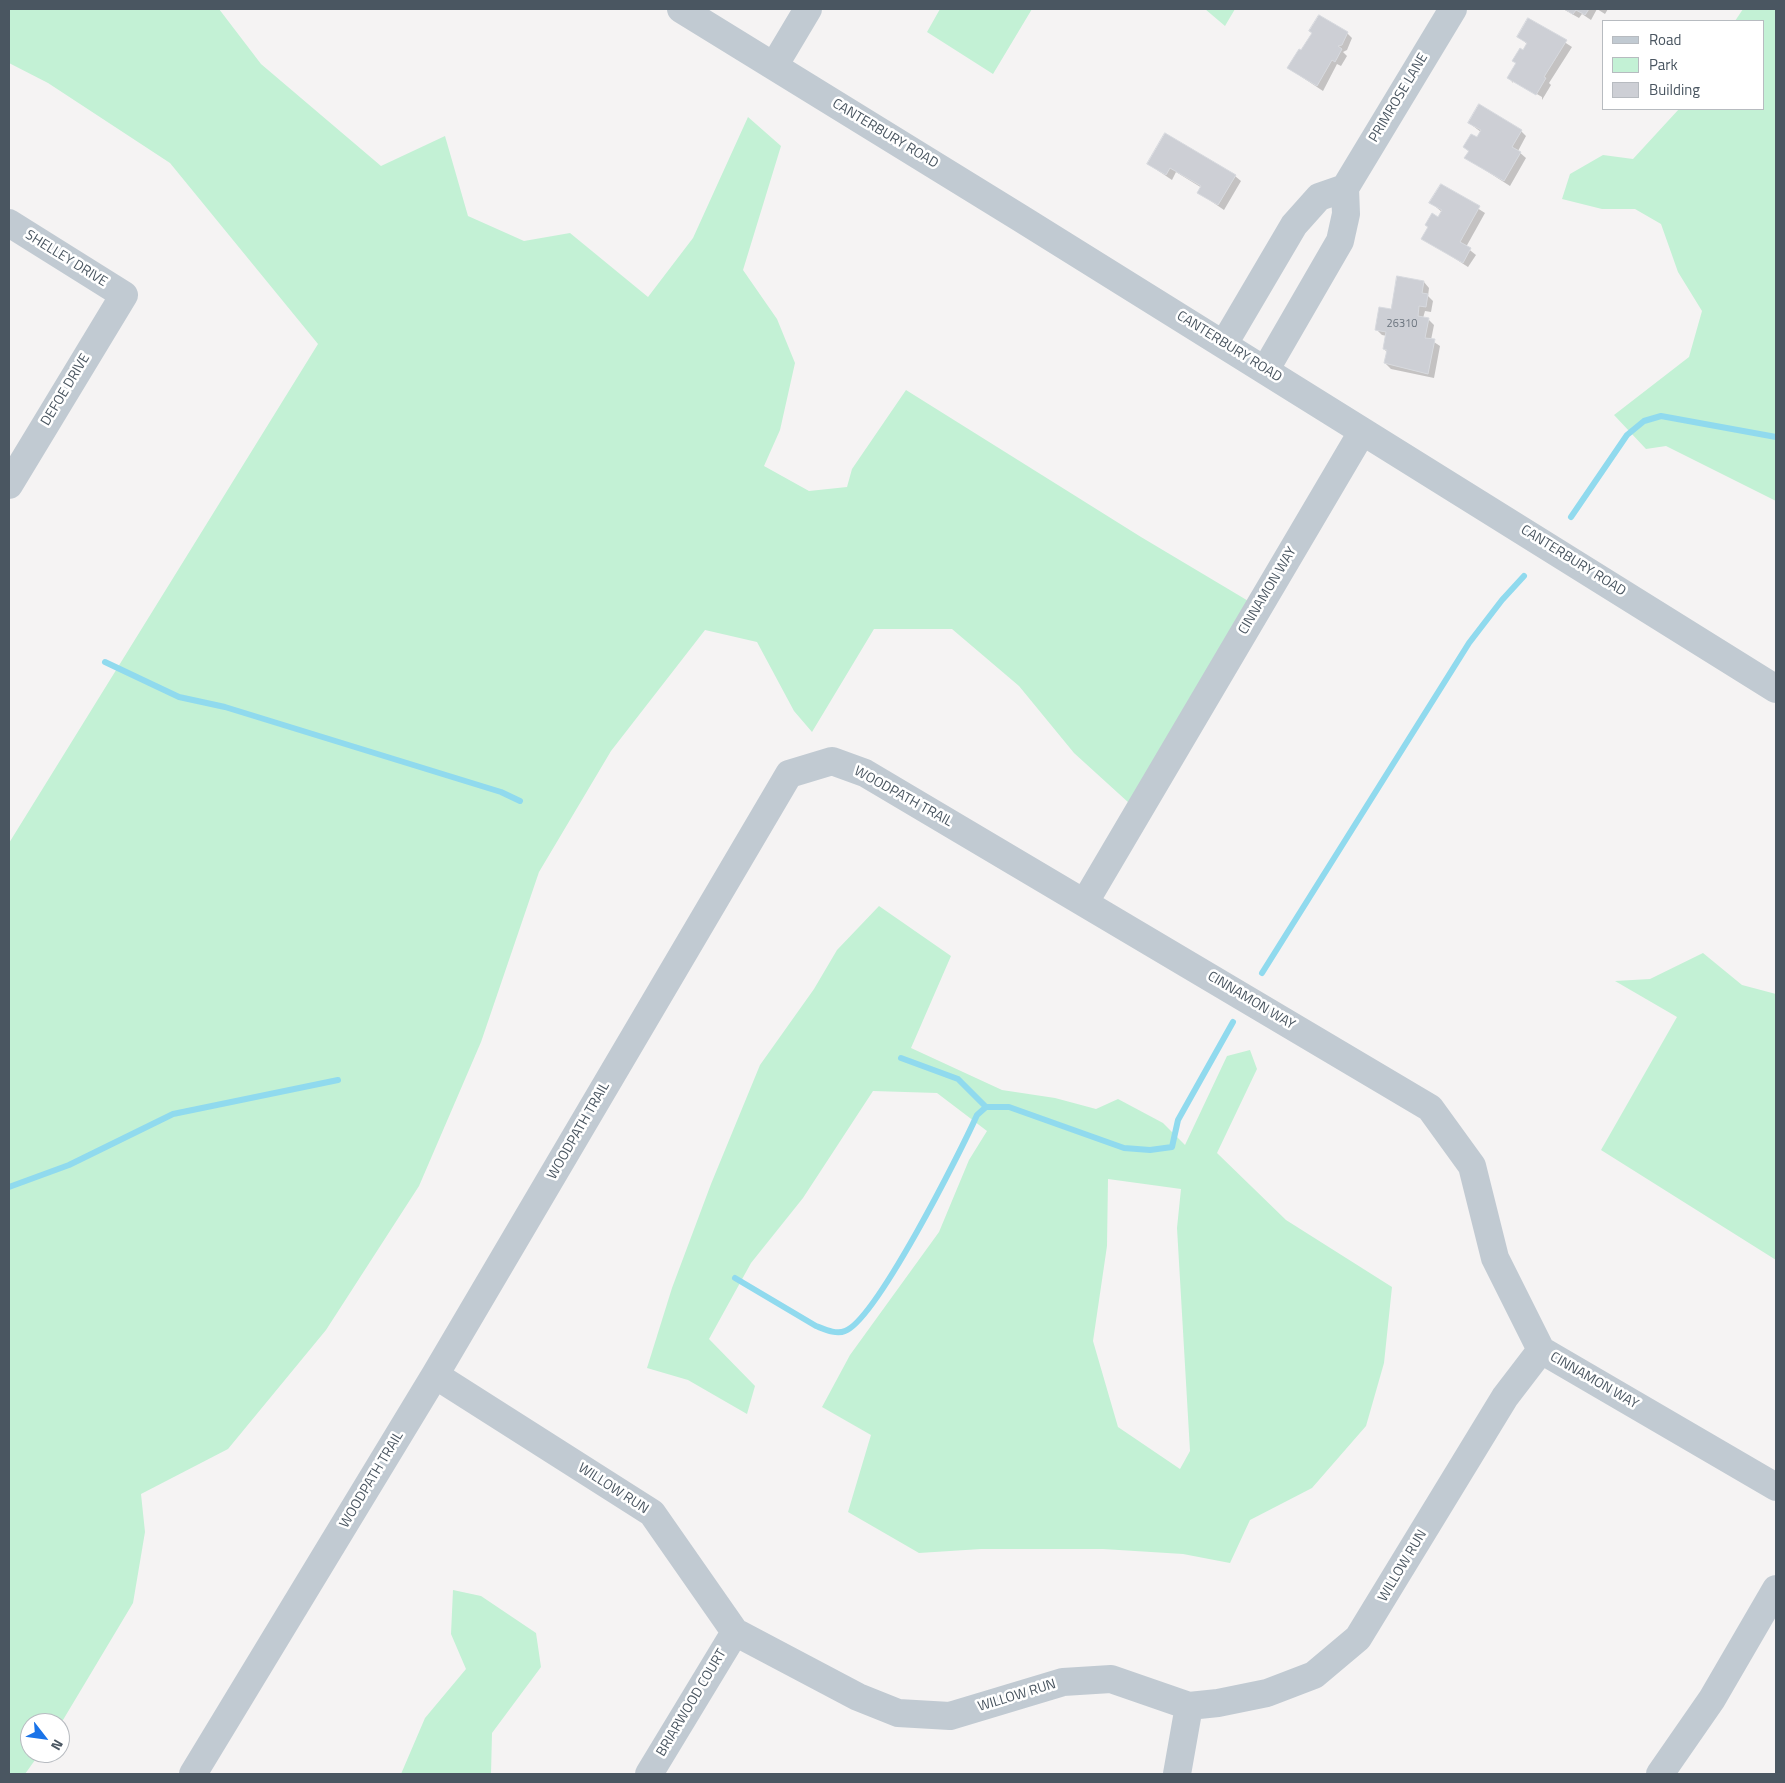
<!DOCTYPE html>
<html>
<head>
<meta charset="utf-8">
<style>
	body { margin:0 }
	#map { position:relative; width:1785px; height:1783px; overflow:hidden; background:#f5f3f3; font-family:"Titillium Web",sans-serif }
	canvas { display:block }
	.frame { position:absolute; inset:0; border:10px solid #4a5661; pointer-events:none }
	.legend { position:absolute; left:1602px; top:20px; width:162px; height:90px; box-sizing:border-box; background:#fff; border:1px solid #b7bbc0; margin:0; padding:6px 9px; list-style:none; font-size:15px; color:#4a5661 }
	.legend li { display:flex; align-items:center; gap:10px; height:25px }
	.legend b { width:25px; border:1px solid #b7bbc0 }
	.north { position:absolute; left:20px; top:1713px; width:50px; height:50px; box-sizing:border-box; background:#fff; border:1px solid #b7bbc0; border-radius:50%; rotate:120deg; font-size:14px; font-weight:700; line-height:20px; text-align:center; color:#4a5661 }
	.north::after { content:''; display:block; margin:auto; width:18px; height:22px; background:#1a73e8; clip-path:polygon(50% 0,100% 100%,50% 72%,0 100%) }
</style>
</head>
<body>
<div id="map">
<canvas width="1785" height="1783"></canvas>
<div class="frame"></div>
<ul class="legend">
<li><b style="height:6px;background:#c1cad2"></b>Road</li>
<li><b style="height:14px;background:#c3f1d5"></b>Park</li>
<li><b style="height:14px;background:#cdcfd5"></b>Building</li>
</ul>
<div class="north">N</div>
</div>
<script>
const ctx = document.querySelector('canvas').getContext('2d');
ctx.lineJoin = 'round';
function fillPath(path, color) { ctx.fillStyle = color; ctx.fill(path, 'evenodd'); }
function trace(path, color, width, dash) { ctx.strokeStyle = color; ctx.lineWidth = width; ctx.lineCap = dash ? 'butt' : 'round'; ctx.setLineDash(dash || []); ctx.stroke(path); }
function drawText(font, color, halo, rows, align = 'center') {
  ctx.font = font + ' "Titillium Web",sans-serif'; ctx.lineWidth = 5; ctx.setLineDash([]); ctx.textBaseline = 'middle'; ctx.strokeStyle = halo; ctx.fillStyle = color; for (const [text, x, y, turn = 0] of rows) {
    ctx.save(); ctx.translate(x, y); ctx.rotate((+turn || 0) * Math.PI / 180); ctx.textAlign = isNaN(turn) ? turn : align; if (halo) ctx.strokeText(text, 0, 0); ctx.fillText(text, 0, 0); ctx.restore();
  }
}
const green = new Path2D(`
	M9 9H219L261 64 381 166 445 136 468 216 524 241 570 233 648 297 693 238 748 117 781 146 743 270 777 319 795 363 780 430 764 466 809 491 847 487 852 469 906 390 1141 537 1250 602 1129 803 1074 753 1019 686 952 629H874L812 732 794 711 757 642 705 630 611 751 539 872 481 1042 419 1186 326 1330 228 1449 141 1494 145 1532 133 1603 60 1725V1723H30V1753H40L25 1774H9V843L318 344 170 163 48 83 9 63Z
	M940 9H1032L993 74 927 32Z
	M1205 9H1235L1225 26Z
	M1743 9H1776V501L1666 446 1646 449 1614 415 1689 357 1702 311 1678 272 1661 224 1635 209H1602L1562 199 1570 174 1603 155 1633 159 1679 109H1764V21H1735Z
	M879 906 951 956 911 1048 1002 1090 1055 1098 1096 1109 1118 1099 1163 1123 1185 1145 1227 1056 1250 1050 1257 1069 1217 1153 1286 1220 1392 1287 1384 1363 1366 1426 1312 1488 1250 1520 1230 1563 1183 1554 1103 1549H981L919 1553 848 1512 871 1435 822 1407 850 1355 939 1232 969 1160 987 1131 937 1093 873 1091 803 1198 751 1263 709 1339 755 1386 747 1414 688 1380 647 1368 672 1288 711 1184 760 1065 814 989 837 950ZM1108 1179 1181 1189 1177 1228 1190 1451 1180 1469 1118 1427 1093 1341 1107 1246Z
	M1703 953 1742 985 1776 994V1260L1601 1150 1677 1017 1615 981 1650 979Z
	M453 1590 481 1596 536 1633 541 1667 492 1733 491 1774H401L425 1718 466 1669 451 1634Z`);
const shadow = new Path2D(`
	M1563 9H1608L1605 14 1597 9 1591 20 1582 14 1579 18Z
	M1529 19 1572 47 1549 83 1551 85 1542 100V97L1513 80V83L1509 78 1527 44 1519 37Z
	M1347 33 1352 38 1347 50 1343 52 1347 56 1341 66 1337 64 1323 91 1288 68 1302 52Z
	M1469 123 1521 131 1526 136 1518 151 1526 158 1510 186 1466 158 1469 152 1465 147 1477 139 1481 132Z
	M1148 164 1235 176 1241 181 1224 210 1199 193 1202 188 1176 172 1172 180Z
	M1441 185 1485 213 1466 247 1476 255 1468 267 1423 238 1442 212 1431 203Z
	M1424 282 1429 288 1428 296 1433 301 1431 312 1425 311 1423 318 1428 319 1434 325 1431 340 1440 346 1434 378 1391 369 1385 363 1387 352 1384 349 1387 336 1382 335 1376 329 1392 311Z`);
const stream = new Path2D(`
	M1571 517 1627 435 1644 421 1661 416 1776 437
	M105 662 179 697 225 707 501 792 520 801
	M1262 973 1469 643 1502 600 1524 576
	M901 1058 958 1079 986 1107
	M9 1187 69 1165 173 1114 338 1080
	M735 1278 816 1326C824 1329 836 1335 845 1331 876 1320 961 1151 977 1115L986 1107H1009L1124 1148 1150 1150 1172 1147 1178 1120 1233 1022`);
const building = new Path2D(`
	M1565 9H1589L1585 15 1576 10 1573 14Z
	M1319 15 1348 32 1342 45 1338 46 1342 49 1335 62 1332 60 1317 86 1287 68 1299 49 1301 50 1312 33 1309 31Z
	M1528 18 1567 40 1544 77 1546 78 1536 95 1507 78 1516 63 1512 61 1520 48 1523 50 1527 43 1517 37Z
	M1479 104 1522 130 1512 147 1521 152 1504 181 1464 158 1469 151 1463 147 1471 134 1477 137 1481 130 1468 123Z
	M1165 133 1236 175 1218 205 1197 193 1201 186 1170 168 1166 175 1147 164Z
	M1441 184 1480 206 1460 242 1471 248 1463 263 1421 239 1428 227 1425 225 1432 213 1438 217 1442 210 1429 203Z
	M1397 276 1424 281 1422 293 1428 294 1426 307 1419 306 1418 316 1429 318 1425 338 1435 339 1428 374 1384 363 1387 350 1383 349 1386 332 1375 330 1379 307 1391 309Z`);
const minor = new Path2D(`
	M681 9C1047 234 1412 460 1776 689
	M774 66 808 9
	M9 223 124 295 9 485
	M1224 344 1294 225 1319 197 1345 188
	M1266 369 1340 241 1346 214 1345 188 1453 9
	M1085 902 1362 432
	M435 1375 652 1513 735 1632 858 1697 898 1713 950 1716 1063 1682 1111 1679 1189 1706 1218 1703 1267 1693 1314 1675 1358 1638 1505 1397 1541 1350
	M193 1774 435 1375 789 774 832 761 865 773 1430 1108 1472 1166 1495 1258 1541 1350 1776 1487
	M649 1774 735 1632
	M1177 1774 1189 1706
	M1660 1774 1712 1699 1776 1589`);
const numberNames = [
	["26310",1402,324]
];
const streetNames = [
	["PRIMROSE LANE",1399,98,-59],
	["CANTERBURY ROAD",885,134,31],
	["SHELLEY DRIVE",66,259,32],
	["CANTERBURY ROAD",1229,347,32],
	["DEFOE DRIVE",66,390,-59],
	["CANTERBURY ROAD",1573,561,32],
	["CINNAMON WAY",1268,591,-59],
	["WOODPATH TRAIL",903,797,29],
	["CINNAMON WAY",1251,1001,31],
	["WOODPATH TRAIL",579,1131,-60],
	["CINNAMON WAY",1594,1381,30],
	["WOODPATH TRAIL",372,1480,-59],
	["WILLOW RUN",613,1489,33],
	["WILLOW RUN",1403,1566,-59],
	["WILLOW RUN",1017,1696,-17],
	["BRIARWOOD COURT",692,1703,-59]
];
fillPath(green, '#c3f1d5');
fillPath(shadow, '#0003');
trace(stream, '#90daee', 6);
fillPath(building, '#cdcfd5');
trace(building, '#d7d9de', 1);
trace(minor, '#c1cad2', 28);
drawText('11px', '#6b747e', null, numberNames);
drawText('14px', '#4a5661', '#fff', streetNames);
</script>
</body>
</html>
